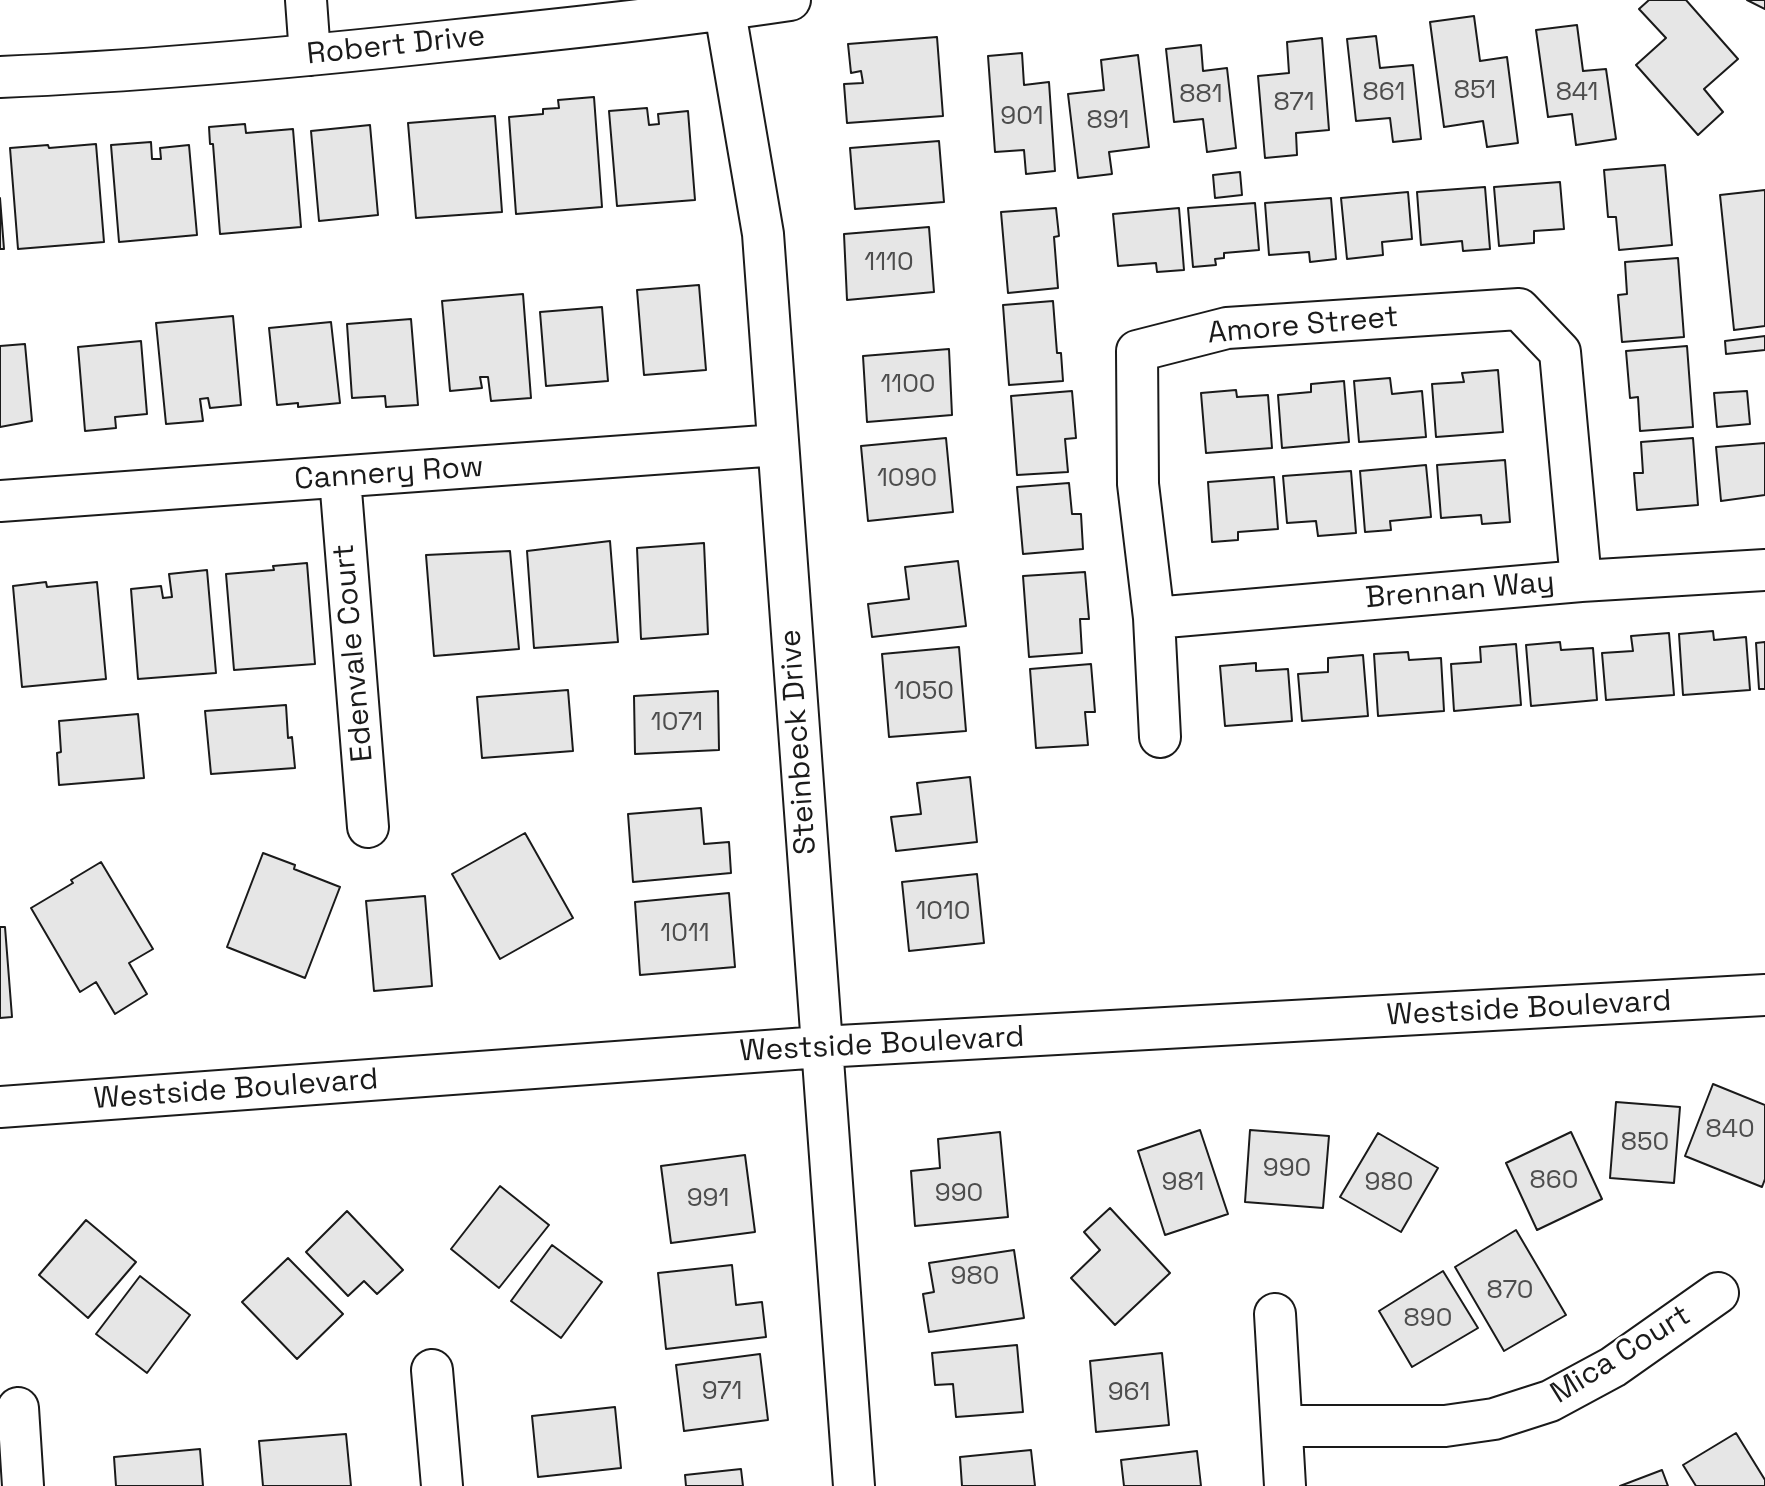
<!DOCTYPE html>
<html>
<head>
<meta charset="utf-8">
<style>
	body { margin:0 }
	canvas { display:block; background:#fff }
</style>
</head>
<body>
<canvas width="1765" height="1486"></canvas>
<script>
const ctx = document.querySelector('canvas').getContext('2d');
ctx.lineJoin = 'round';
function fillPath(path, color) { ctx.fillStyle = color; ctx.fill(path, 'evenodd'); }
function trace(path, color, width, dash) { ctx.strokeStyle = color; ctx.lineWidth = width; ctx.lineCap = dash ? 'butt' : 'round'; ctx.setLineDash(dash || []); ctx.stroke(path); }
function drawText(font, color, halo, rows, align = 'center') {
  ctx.font = font + ' "Space Grotesk",sans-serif'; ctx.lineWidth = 6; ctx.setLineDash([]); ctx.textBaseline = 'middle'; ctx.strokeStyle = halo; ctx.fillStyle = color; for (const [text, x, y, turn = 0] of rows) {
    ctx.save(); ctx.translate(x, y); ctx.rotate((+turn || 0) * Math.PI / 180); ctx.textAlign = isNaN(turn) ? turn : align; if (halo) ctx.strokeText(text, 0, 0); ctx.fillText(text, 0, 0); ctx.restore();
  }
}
const building = new Path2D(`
	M1649 0H1686L1738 59 1704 89 1723 112 1698 135 1636 65 1666 38 1639 9Z
	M1747 0H1765V9Z
	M1474 16 1480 61 1507 57 1518 143 1487 147 1483 121 1444 127 1430 22Z
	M1577 25 1583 71 1606 69 1616 139 1576 145 1572 114 1548 117 1536 30Z
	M1376 36 1380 68 1413 65 1421 139 1393 142 1390 118 1356 121 1347 39Z
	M937 37 943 116 847 123 844 84 863 83 861 71 851 73 848 44Z
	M1322 38 1329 130 1296 133 1297 155 1265 158 1258 76 1289 73 1287 42Z
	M1201 45 1203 71 1227 68 1236 148 1207 152 1203 119 1174 122 1166 49Z
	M1022 53 1024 85 1049 82 1055 171 1026 174 1024 150 995 152 988 56Z
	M1138 55 1149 147 1109 152 1112 174 1078 178 1068 94 1104 90 1101 60Z
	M594 97 602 207 516 214 509 117 543 114V109L559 108 558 100Z
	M647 108 649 125 659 124 658 114 688 111 695 200 617 206 609 111Z
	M495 116 502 212 416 218 408 123Z
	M245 124 246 133 293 129 301 227 220 234 213 144H210L209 127Z
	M370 125 378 215 319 221 311 131Z
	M939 141 944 202 855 209 850 148Z
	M151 142 152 159H161L160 148 189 145 197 235 119 242 111 145Z
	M96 144 104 242 18 249 10 148 48 145 49 148Z
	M1665 165 1672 245 1619 250 1616 217H1608L1604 170Z
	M1240 172 1242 195 1215 198 1213 175Z
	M1560 182 1564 229 1534 231V243L1499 246 1494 187Z
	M1485 187 1490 249 1463 251 1462 241 1421 245 1417 192Z
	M1765 190V326L1734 330 1720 195Z
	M1408 192 1412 239 1382 242 1383 255 1347 259 1341 198Z
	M0 198 4 249H0Z
	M1331 198 1336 259 1310 262 1309 252 1269 255 1265 203Z
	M1255 203 1259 250 1224 253V258L1215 259 1216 265 1193 267 1188 208Z
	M1056 208 1059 236 1054 237 1058 288 1008 293 1001 212Z
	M1179 208 1184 270 1157 272 1156 263 1118 266 1113 214Z
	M929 227 934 292 847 300 844 234Z
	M1678 258 1684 337 1622 342 1618 295 1627 294 1625 262Z
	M699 285 706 370 644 375 637 290Z
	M523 294 531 398 491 401 488 377H480L482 388 450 391 442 301Z
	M1053 301 1057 353H1061L1063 381 1009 385 1003 305Z
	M602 307 608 381 546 386 540 312Z
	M233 316 241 405 210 408 208 398 200 399 203 421 166 424 156 323Z
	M411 319 418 405 386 407 385 396 352 398 347 324Z
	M331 322 340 403 298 407V403L277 405 269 328Z
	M1765 336V350L1726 354 1725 341Z
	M141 341 147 414 115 417 116 428 85 431 78 347Z
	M25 344 32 421 0 427V346Z
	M1687 346 1693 427 1640 431 1638 397 1630 398 1626 351Z
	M949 349 952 415 867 422 863 356Z
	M1498 370 1503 432 1436 437 1432 384 1464 382 1462 373Z
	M1390 378 1392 394 1422 391 1426 437 1359 442 1354 381Z
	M1344 381 1349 442 1282 448 1278 395 1311 392V384Z
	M1236 390 1237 397 1268 395 1272 448 1206 453 1201 393Z
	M1072 391 1076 438 1065 439 1068 472 1017 475 1011 396Z
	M1747 391 1750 424 1717 427 1714 393Z
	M946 438 953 512 868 521 861 446Z
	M1693 438 1698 505 1637 510 1634 473H1643L1641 442Z
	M1765 443V495L1721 501 1716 447Z
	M1505 460 1510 522 1482 524 1481 515 1441 518 1437 465Z
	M1426 465 1431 517 1390 521 1391 530 1365 532 1360 471Z
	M1351 471 1356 533 1318 536 1316 521 1287 523 1283 476Z
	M1274 477 1278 529 1238 532V540L1212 542 1208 482Z
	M1069 483 1072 514H1081L1083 549 1023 554 1017 487Z
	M610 541 618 642 534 648 527 551Z
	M704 543 708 634 641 639 637 548Z
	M510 551 519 649 434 656 426 555Z
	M958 561 966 626 872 637 868 604 909 599 905 567Z
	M307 563 315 664 234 670 226 574 274 570 273 566Z
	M207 570 216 673 138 679 131 589 161 586 163 598 172 597 169 574Z
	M1085 572 1089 619H1080L1082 653 1029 657 1023 576Z
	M46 582 47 587 97 582 106 679 22 687 13 586Z
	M1713 631 1714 640 1746 637 1750 690 1683 695 1679 634Z
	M1669 633 1674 695 1606 700 1602 653 1633 651 1631 636Z
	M1560 642 1561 650 1593 648 1597 700 1531 706 1526 645Z
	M1765 642V689H1759L1756 643Z
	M1516 644 1521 705 1454 711 1451 664 1481 662 1480 647Z
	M959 647 966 731 889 737 882 654Z
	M1408 652 1409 660 1441 658 1444 711 1378 716 1374 654Z
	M1363 655 1368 716 1302 721 1298 674 1328 672V658Z
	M1256 663V671L1288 669 1292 721 1225 726 1220 666Z
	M1091 664 1095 712H1085L1088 745 1036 748 1030 669Z
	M568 690 573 751 482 758 477 697Z
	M718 691 719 750 635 754 634 696Z
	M286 705 288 738 292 737 295 768 211 774 205 711Z
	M138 714 144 778 59 785 57 753 61 752 59 721Z
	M970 777 977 842 896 851 891 817 921 814 917 783Z
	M701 808 704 844 729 842 731 873 633 882 628 814Z
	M525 833 573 918 500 959 452 874Z
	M263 853 295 865 294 869 340 887 305 978 227 947Z
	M101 862 153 949 129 963 147 994 115 1014 96 982 80 992 31 908 73 883 71 880Z
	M977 874 984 943 909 951 902 882Z
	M729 893 735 967 640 975 635 902Z
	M425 896 432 986 374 991 366 901Z
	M0 927H5L12 1017 0 1018Z
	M1713 1084 1765 1105V1179L1762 1187 1685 1156Z
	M1616 1102 1680 1107 1674 1183 1610 1178Z
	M1200 1130 1228 1214 1165 1235 1138 1151Z
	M1250 1130 1329 1136 1323 1208 1245 1202Z
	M1000 1132 1008 1217 915 1226 911 1171 940 1168 938 1139Z
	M1571 1132 1602 1199 1537 1230 1506 1163Z
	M1378 1133 1438 1168 1401 1232 1340 1197Z
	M745 1155 755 1232 671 1243 661 1166Z
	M500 1186 549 1225 499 1288 451 1249Z
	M1110 1208 1170 1273 1115 1325 1071 1278 1100 1250 1084 1232Z
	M347 1211 403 1270 377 1294 364 1281 348 1296 306 1252Z
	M86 1220 136 1262 88 1318 39 1275Z
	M1516 1230 1566 1315 1504 1351 1455 1267Z
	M552 1245 602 1282 561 1338 511 1301Z
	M1014 1250 1024 1318 929 1332 923 1294 934 1292 929 1263Z
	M288 1258 343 1314 297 1359 242 1302Z
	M732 1265 736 1305 762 1302 766 1337 666 1349 658 1273Z
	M1443 1271 1478 1328 1412 1367 1379 1311Z
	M140 1276 190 1315 147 1373 96 1334Z
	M1017 1345 1023 1412 956 1417 953 1384 935 1385 932 1353Z
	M1162 1353 1169 1425 1096 1432 1090 1361Z
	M760 1354 768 1420 684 1431 676 1365Z
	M615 1407 621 1468 538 1477 532 1416Z
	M1736 1433 1765 1480V1486H1696L1683 1465Z
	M346 1434 351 1486H263L259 1441Z
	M200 1449 203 1486H116L114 1457Z
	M1031 1450 1035 1486H962L960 1457Z
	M1197 1451 1201 1486H1124L1121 1460Z
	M741 1469 743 1486H686L685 1475Z
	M1662 1470 1668 1486H1620Z`);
const minor = new Path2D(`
	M306 0 310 55
	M723 0 763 234 854 1486
	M0 77C149 71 299 57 447 41 562 29 676 17 790 0
	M340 478 368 827
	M0 501 778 445
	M1154 618 1581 581 1765 570
	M1160 737 1154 618 1138 484 1137 351 1227 328 1519 309 1560 352 1581 581
	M0 1107 821 1047 1765 995
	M1275 1314 1285 1486
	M432 1370 442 1486
	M18 1408 23 1486
	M1282 1426H1445L1494 1419 1550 1401 1613 1367 1718 1293`);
const numberNames = [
	["851",1475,91],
	["861",1384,93],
	["841",1577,93],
	["881",1201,95],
	["871",1294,103],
	["901",1022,117],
	["891",1108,121],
	["1110",889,263],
	["1100",908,385],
	["1090",907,479],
	["1050",924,692],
	["1071",677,723],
	["1010",943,912],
	["1011",685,934],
	["840",1730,1130],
	["850",1645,1143],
	["990",1287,1169],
	["860",1554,1181],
	["981",1183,1183],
	["980",1389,1183],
	["990",959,1194],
	["991",708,1199],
	["980",975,1277],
	["870",1510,1291],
	["890",1428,1319],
	["971",722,1392],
	["961",1129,1393]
];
const streetNames = [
	["Robert Drive",396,46,-6],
	["Amore Street",1303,326,-5],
	["Cannery Row",389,474,-4],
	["Brennan Way",1460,591,-5],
	["Edenvale Court",354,653,-95],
	["Steinbeck Drive",799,742,-94],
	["Westside Boulevard",1529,1009,-3],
	["Westside Boulevard",882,1045,-3],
	["Westside Boulevard",236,1090,-4],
	["Mica Court",1621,1355,-32]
];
fillPath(building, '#e6e6e6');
trace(building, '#1a1a1a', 2);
trace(minor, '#1a1a1a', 44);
trace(minor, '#fff', 40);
drawText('26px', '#4d4d4d', null, numberNames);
drawText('30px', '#1a1a1a', '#fff', streetNames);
</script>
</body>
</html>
